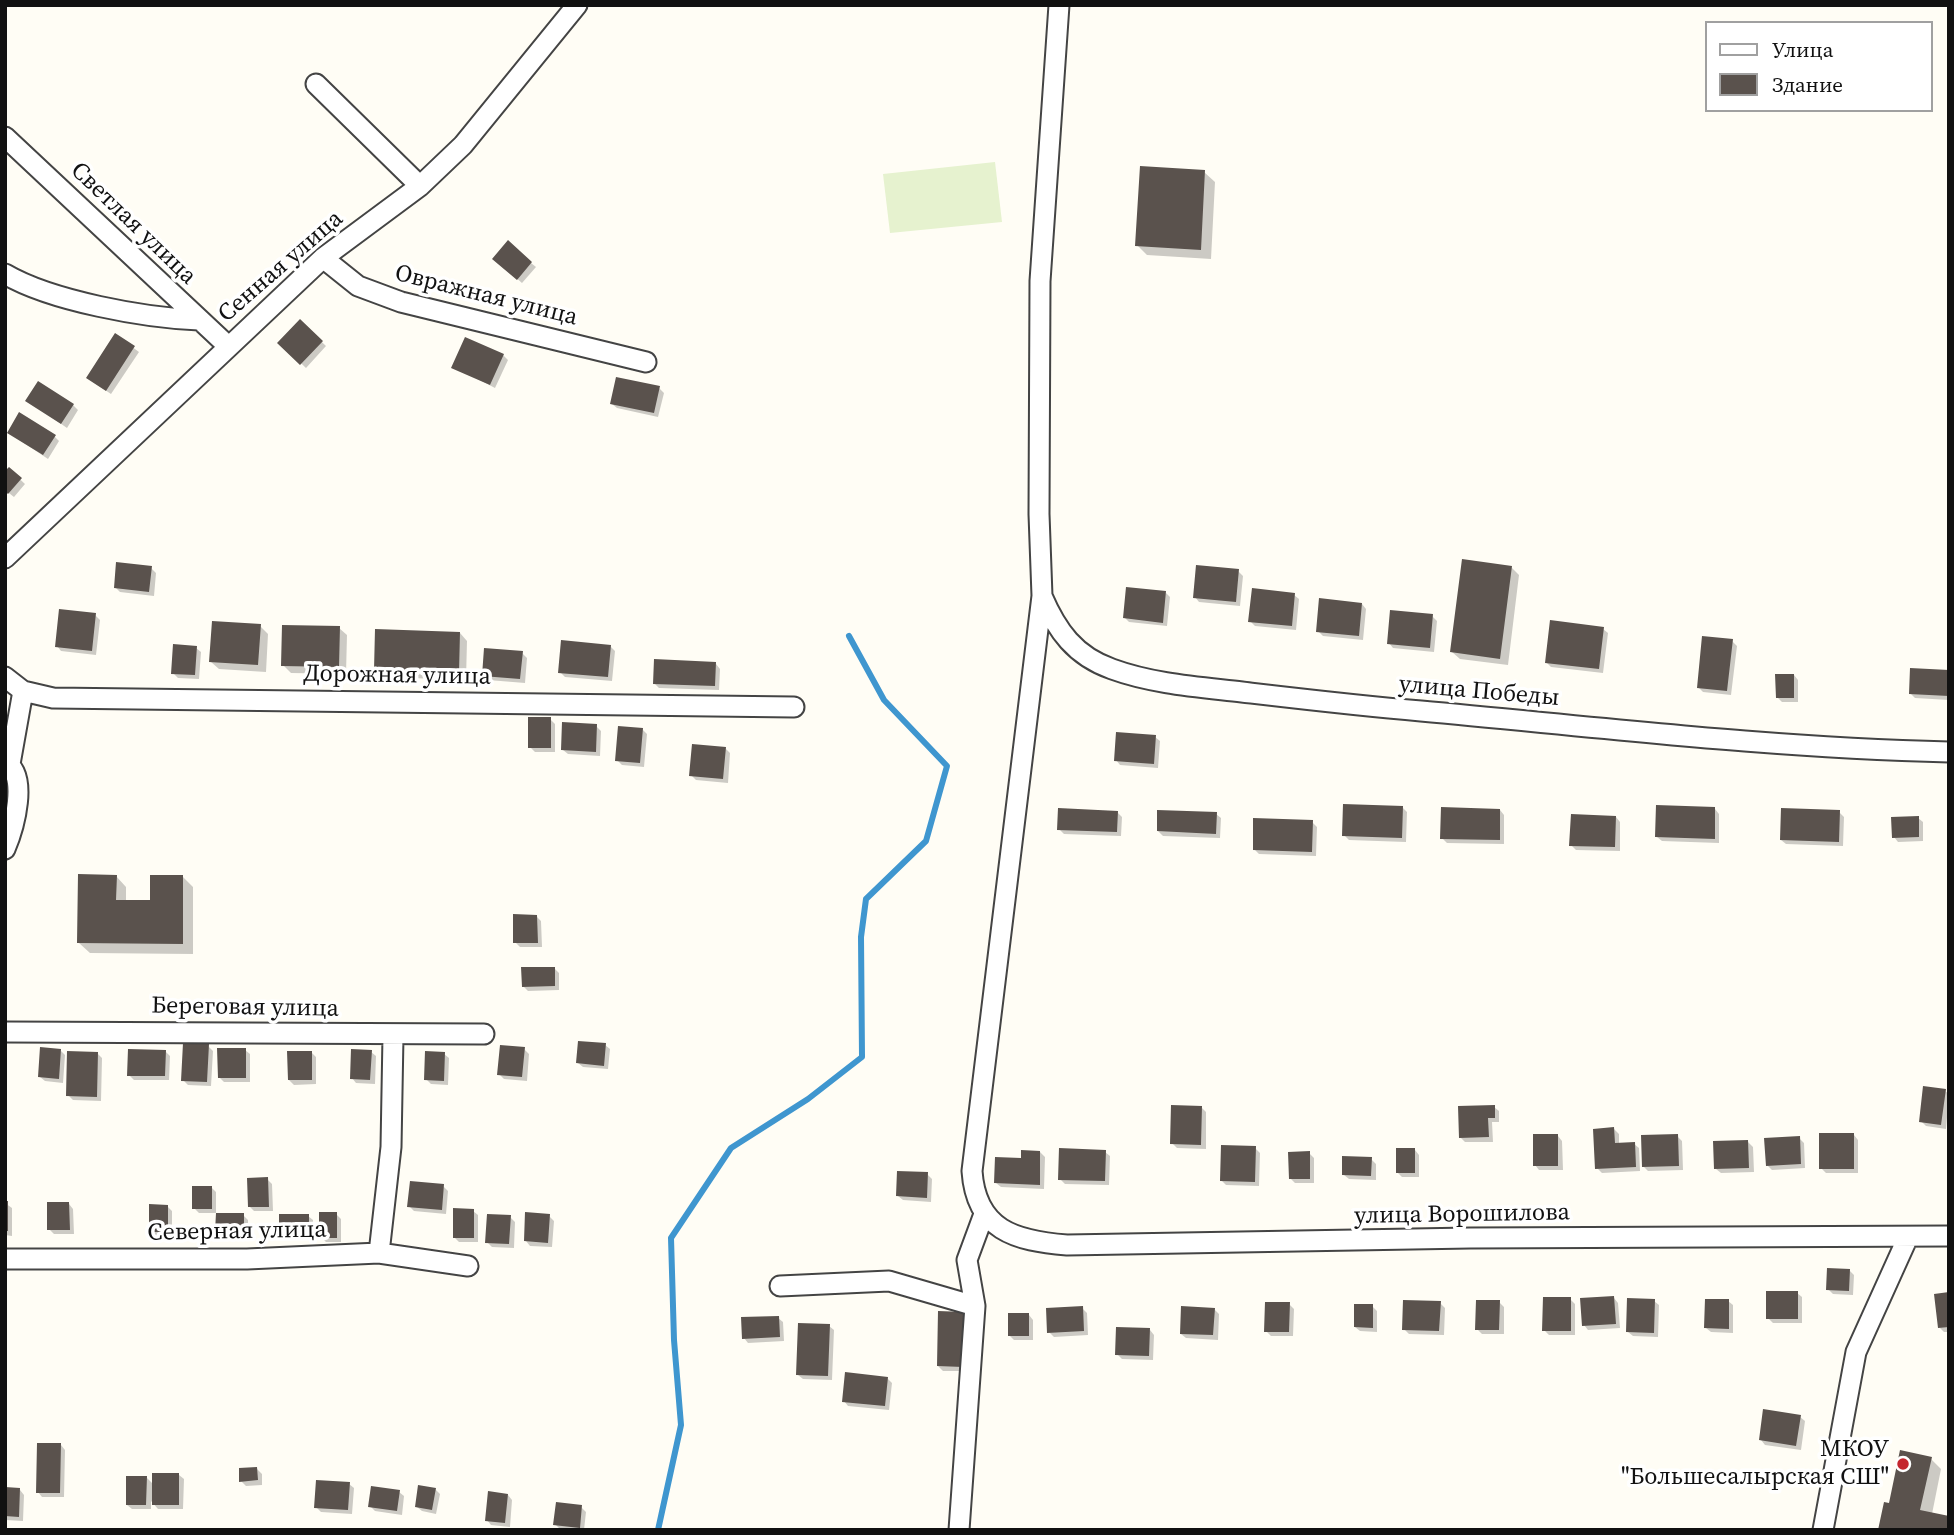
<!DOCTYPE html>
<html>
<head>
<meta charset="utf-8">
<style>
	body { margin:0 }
	#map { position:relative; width:1954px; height:1535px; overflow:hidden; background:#fffdf5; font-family:"Source Serif 4",serif }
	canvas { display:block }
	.frame { position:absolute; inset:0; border:7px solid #111; pointer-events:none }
	.legend { position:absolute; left:1705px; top:21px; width:228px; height:91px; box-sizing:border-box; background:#fff; border:2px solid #a0a0a0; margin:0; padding:9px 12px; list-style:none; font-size:21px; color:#111 }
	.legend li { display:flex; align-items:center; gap:14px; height:35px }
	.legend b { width:35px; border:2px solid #a0a0a0 }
</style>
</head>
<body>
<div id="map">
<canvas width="1954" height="1535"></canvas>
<div class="frame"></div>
<ul class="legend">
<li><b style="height:9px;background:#fff"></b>Улица</li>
<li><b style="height:19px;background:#5a524d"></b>Здание</li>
</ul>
</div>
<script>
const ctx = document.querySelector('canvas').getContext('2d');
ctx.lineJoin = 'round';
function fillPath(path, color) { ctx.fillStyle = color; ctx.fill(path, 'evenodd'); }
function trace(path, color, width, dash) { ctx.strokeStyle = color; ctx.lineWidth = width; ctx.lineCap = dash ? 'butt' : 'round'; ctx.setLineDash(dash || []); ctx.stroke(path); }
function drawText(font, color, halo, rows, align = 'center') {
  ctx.font = font + ' "Source Serif 4",serif'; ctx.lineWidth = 7; ctx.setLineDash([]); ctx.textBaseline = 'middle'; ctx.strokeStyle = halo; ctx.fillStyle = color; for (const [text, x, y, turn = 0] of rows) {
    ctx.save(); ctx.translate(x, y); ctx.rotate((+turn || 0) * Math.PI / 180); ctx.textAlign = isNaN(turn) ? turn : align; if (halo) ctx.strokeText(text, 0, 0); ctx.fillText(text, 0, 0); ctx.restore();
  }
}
const pitch = new Path2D(`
	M995 162 1002 222 890 233 883 174Z`);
const shadow = new Path2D(`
	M1204 172 1215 182 1211 259 1147 255 1137 245Z
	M499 263H531L536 267 522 283Z
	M300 321 326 346 306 368 280 343Z
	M116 335 139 352 111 394 93 382Z
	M503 355 508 360 495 388 454 367Z
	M659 388 664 393 658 417 617 408 612 404Z
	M28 401 73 405 78 410 67 428Z
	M9 433 55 437 59 441 48 459Z
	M9 469 25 484 14 497 5 490Z
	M1511 567 1519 575 1508 665 1460 659 1452 652Z
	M151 568 156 573 154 596 120 592 115 587Z
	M1238 571 1243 576 1240 606 1199 602 1195 597Z
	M1166 593 1170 597 1167 626 1129 622 1125 618Z
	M1294 595 1299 599 1296 630 1255 626 1250 621Z
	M1362 604 1366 609 1363 640 1323 636 1318 631Z
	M95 615 100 620 96 655 61 651 57 646Z
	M1432 616 1437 621 1434 652 1393 648 1389 643Z
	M260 626 268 634 266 672 219 669 211 662Z
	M339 628 347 635 346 674 291 673 283 665Z
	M1603 629 1608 633 1603 673 1551 667 1546 662Z
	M460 633 467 641 466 680 383 677 376 670Z
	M1732 641 1737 646 1731 695 1703 692 1699 688Z
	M610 646 615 651 612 681 565 677 560 672Z
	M196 648 201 652 199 679 178 678 173 673Z
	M522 653 527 658 525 683 488 680 483 675Z
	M716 664 720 669 719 690 659 688 654 683Z
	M1949 671V700L1915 698 1910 693Z
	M1794 675 1798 680V702H1782L1777 697Z
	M550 719 555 724V752H535L530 747Z
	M596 726 601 731 600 756 568 754 563 750Z
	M642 729 647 734 644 767 622 765 617 760Z
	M1155 737 1160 741 1158 768 1120 765 1116 760Z
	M725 748 730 753 728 783 696 780 691 775Z
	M1402 807 1407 812 1406 842 1349 840 1344 835Z
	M1715 809 1719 814V843L1662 841 1657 837Z
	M1500 810 1504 815V844L1447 843 1442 838Z
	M1117 812 1122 817 1121 836 1064 834 1059 829Z
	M1839 812 1844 817 1843 846 1786 844 1781 840Z
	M1216 814 1221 818 1220 838 1163 836 1158 831Z
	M1616 817 1620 822V851L1576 850 1571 845Z
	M1918 818 1923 822V841L1898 842 1894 837Z
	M1312 822 1317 827 1316 856 1259 854 1254 849Z
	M116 876 126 887V902H151L183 877 193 887V954L90 953 79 943Z
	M536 916 541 921 542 947H520L515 942Z
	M554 968 559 973V990L528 991 523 986Z
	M605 1045 610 1049 608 1069 583 1067 578 1063Z
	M208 1046 213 1051 211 1086 188 1085 183 1080Z
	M524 1049 529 1054 527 1081 504 1079 499 1074Z
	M245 1050 250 1054V1082H224L219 1077Z
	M61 1051 65 1055 63 1083 45 1081 40 1077Z
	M165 1051 170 1056 169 1080H134L129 1075Z
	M311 1052 316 1057V1084L294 1085 289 1080Z
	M371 1052 376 1056 375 1084 356 1083 352 1078Z
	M97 1053 102 1058 101 1101 73 1100 68 1095Z
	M444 1054 449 1058 448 1085 431 1084 426 1079Z
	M1945 1091 1949 1094 1946 1129 1926 1126 1921 1121Z
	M1494 1107 1499 1111V1122H1492L1493 1142H1465L1460 1137Z
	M1202 1108 1206 1112V1149L1177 1148 1172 1143Z
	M1614 1129 1619 1134V1144H1634L1639 1148 1640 1171 1602 1173 1597 1168Z
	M1854 1135 1858 1140V1173H1826L1821 1168Z
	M1558 1136 1562 1141 1563 1170H1539L1535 1165Z
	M1677 1136 1682 1141 1683 1170 1648 1171 1643 1166Z
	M1799 1138 1804 1143 1805 1168 1772 1170 1767 1165Z
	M1748 1142 1753 1147 1754 1172 1721 1173 1716 1169Z
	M1255 1148 1260 1153 1259 1186 1226 1185 1222 1181Z
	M1415 1150 1419 1155V1177H1402L1397 1172Z
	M1040 1152 1045 1157 1044 1189 1001 1187 996 1183 1023 1159Z
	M1105 1152 1110 1156 1109 1185 1065 1184 1060 1179Z
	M1309 1153 1314 1158V1183H1295L1290 1178Z
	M1371 1159 1376 1164V1180L1349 1179 1344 1175Z
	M927 1174 932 1179 931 1202 903 1200 898 1196Z
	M267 1179 272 1184 273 1211H254L250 1207Z
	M443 1186 448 1191 446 1214 414 1211 409 1206Z
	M211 1187 216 1192V1213H199L194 1208Z
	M5 1203 12 1208V1236L5 1235Z
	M69 1204 73 1209 74 1234H54L49 1229Z
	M167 1206 172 1211V1236H155L150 1232Z
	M473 1211 478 1215V1242H459L454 1237Z
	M336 1214 341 1219V1242H326L321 1237Z
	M243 1215 248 1220V1236H222L217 1231Z
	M308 1216 313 1220V1238L285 1239 281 1234Z
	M549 1216 554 1221 552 1247 530 1246 526 1241Z
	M510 1217 515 1222 514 1248 492 1247 487 1242Z
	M1849 1270 1854 1275 1853 1295 1833 1294 1828 1289Z
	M1797 1293 1802 1297V1323H1773L1768 1318Z
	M1949 1294V1332H1944L1939 1327Z
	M1614 1298 1618 1303 1620 1328 1588 1330 1584 1325Z
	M1570 1299 1575 1304V1335H1549L1544 1330Z
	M1654 1301 1659 1305 1658 1337 1633 1336 1628 1332Z
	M1728 1301 1733 1305V1333L1711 1332 1706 1328Z
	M1499 1302 1504 1307V1334H1482L1477 1329Z
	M1440 1303 1445 1308 1444 1335 1409 1334 1404 1329Z
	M1289 1304 1294 1309 1293 1336H1271L1266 1331Z
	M1372 1306 1377 1311V1332L1360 1331 1355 1327Z
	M1082 1308 1087 1313 1088 1335 1054 1337 1049 1332Z
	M1214 1309 1219 1314 1218 1340 1186 1338 1181 1334Z
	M940 1313 967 1371H943L938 1366Z
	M1029 1315 1033 1320V1340H1014L1009 1335Z
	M778 1318 783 1322 784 1341 748 1343 744 1338Z
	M829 1326 834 1330 832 1380 803 1379 798 1375Z
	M1150 1330 1154 1335 1153 1360 1122 1359 1117 1354Z
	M887 1378 892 1383 889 1410 848 1406 844 1401Z
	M1800 1417 1805 1421 1801 1450 1765 1445 1761 1440Z
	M61 1445 65 1450 64 1497H42L38 1492Z
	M1931 1459 1941 1469 1932 1514 1890 1505Z
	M257 1469 262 1474V1485L246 1486 241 1481Z
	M179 1475 184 1479 183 1509H158L151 1501V1509H132L127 1505 146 1477 154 1485Z
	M349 1484 354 1488 352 1514 321 1512 316 1507Z
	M5 1489 20 1490 24 1495 23 1521 5 1520Z
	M435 1489 440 1494 436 1514 422 1511 417 1507Z
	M399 1492 404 1496 402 1515 375 1511 370 1506Z
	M508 1495 512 1500 510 1527 491 1525 487 1520Z
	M581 1507 586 1512 584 1530 560 1529 555 1524Z`);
const stream = new Path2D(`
	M658 1530 681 1425 674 1340 671 1238 731 1148 808 1099 862 1057 861 937 866 899 926 841 947 766 884 700 849 636`);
const building = new Path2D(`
	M1140 166 1205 170 1201 250 1135 246Z
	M508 240 532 262 517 280 492 259Z
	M300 319 323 341 300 365 277 343Z
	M115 333 135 346 106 391 86 378Z
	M465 337 504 354 490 385 451 368Z
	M616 377 660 386 654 413 610 404Z
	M38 381 74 404 61 424 25 401Z
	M19 412 56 435 43 455 7 433Z
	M9 467 22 478 8 494 5 491V471Z
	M1462 559 1512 566 1500 659 1450 652Z
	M116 562 152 566 149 592 114 588Z
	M1196 565 1239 569 1236 602 1193 598Z
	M1126 587 1166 591 1163 623 1123 618Z
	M1252 588 1295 593 1292 626 1248 622Z
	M1319 598 1362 603 1359 636 1316 632Z
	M59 609 96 613 92 651 55 647Z
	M1390 610 1433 614 1430 648 1387 644Z
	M1550 620 1604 627 1599 669 1545 663Z
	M212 621 261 624 258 665 209 662Z
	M282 625 340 626 339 667 281 666Z
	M375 629 460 632 459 673 374 670Z
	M1702 636 1733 639 1727 691 1697 688Z
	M561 640 611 645 608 677 558 673Z
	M173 644 197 646 195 675 171 674Z
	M484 648 523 651 520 679 482 676Z
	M654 659 716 662 715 686 653 684Z
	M1910 668 1949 670V696L1909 694Z
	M1775 674H1794V698H1776Z
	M528 717H551V748H528Z
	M562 722 597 724 596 752 561 750Z
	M618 726 643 728 640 763 615 761Z
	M1116 732 1156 735 1154 764 1114 761Z
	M692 744 726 747 723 779 689 776Z
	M1343 804 1403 806 1402 838 1342 836Z
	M1656 805 1715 807V839L1655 837Z
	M1441 807 1500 809V840L1440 839Z
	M1058 808 1118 811 1117 832 1057 830Z
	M1781 808 1840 810 1839 842 1780 840Z
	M1157 810 1217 812 1216 834 1157 831Z
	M1571 814 1616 816 1615 847 1569 846Z
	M1919 816V837L1892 838 1891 817Z
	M1253 818 1313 820 1312 852 1253 850Z
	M78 874 117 875 116 900H150V875H183V944L77 943Z
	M513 914 537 915 538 943H513Z
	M521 967H555V986L522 987Z
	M578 1041 606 1043 604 1066 576 1063Z
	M183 1043 209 1044 207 1082 181 1081Z
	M500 1045 525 1047 522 1077 497 1075Z
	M40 1047 61 1049 59 1079 38 1077Z
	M217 1048H246V1078H218Z
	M128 1049 166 1050 165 1076H127Z
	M351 1049 372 1050 370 1080 350 1079Z
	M67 1051 98 1052 97 1097 66 1096Z
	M287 1051H312V1080H288Z
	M425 1051 445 1052 444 1081 424 1080Z
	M1923 1086 1946 1089 1941 1125 1919 1122Z
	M1171 1105 1202 1106 1201 1145 1170 1144Z
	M1495 1105V1118H1488L1489 1137 1459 1138 1458 1106Z
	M1614 1127 1615 1143 1635 1142 1636 1167 1595 1169 1593 1129Z
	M1819 1133H1854V1169H1819Z
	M1533 1134H1558V1166H1533Z
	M1678 1134 1679 1166 1642 1167 1641 1135Z
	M1800 1136 1801 1164 1766 1166 1764 1138Z
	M1748 1140 1749 1168 1714 1169 1713 1141Z
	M1221 1145 1256 1146 1255 1182 1220 1181Z
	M1059 1148 1106 1150 1105 1181 1058 1180Z
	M1396 1148H1415V1173H1396Z
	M1021 1150 1040 1151V1185L994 1183 995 1157 1021 1158Z
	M1310 1151V1179H1289L1288 1152Z
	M1342 1156 1372 1157 1371 1176 1342 1175Z
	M897 1171 928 1172 927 1198 896 1196Z
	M268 1177 269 1207H248L247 1178Z
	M410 1181 444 1184 442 1210 407 1207Z
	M192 1186H212V1209H192Z
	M5 1201H8V1231H5Z
	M47 1202H69L70 1230H47Z
	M149 1204 168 1205V1232H149Z
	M453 1208 474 1209V1238H453Z
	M319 1212H337V1238H319Z
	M525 1212 550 1214 548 1243 524 1241Z
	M216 1213H244V1232H215Z
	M279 1214H309V1234L279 1235Z
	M487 1214 511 1215 509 1244 485 1243Z
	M1827 1268 1850 1269 1849 1291 1826 1290Z
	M1766 1291H1798V1319H1766Z
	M1949 1292V1327L1938 1328 1934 1294Z
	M1614 1296 1616 1324 1582 1326 1580 1298Z
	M1543 1297H1571V1331H1542Z
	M1627 1298 1655 1299 1654 1333 1626 1332Z
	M1705 1299H1729V1329L1704 1328Z
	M1403 1300 1441 1301 1439 1331 1402 1330Z
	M1476 1300H1500L1499 1330H1475Z
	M1265 1302H1290L1289 1332H1264Z
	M1354 1304H1373V1328L1354 1327Z
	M1083 1306 1084 1331 1047 1333 1046 1308Z
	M1181 1306 1215 1308 1213 1335 1180 1334Z
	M938 1311 965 1312 963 1367 937 1366Z
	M1008 1313H1029V1336H1008Z
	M779 1316 780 1337 742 1339 741 1317Z
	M798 1323 830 1324 828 1376 796 1375Z
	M1116 1327 1150 1328 1149 1356 1115 1355Z
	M845 1372 888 1377 885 1406 842 1402Z
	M1763 1409 1801 1415 1796 1446 1759 1440Z
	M37 1443H61L60 1493H36Z
	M1900 1450 1932 1457 1920 1510 1949 1516V1530H1878L1884 1502 1889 1503Z
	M257 1467 258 1480 239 1482V1468Z
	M152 1473H179V1505H152Z
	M126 1476H147L146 1505H126Z
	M316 1480 350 1482 348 1510 314 1508Z
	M418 1485 436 1488 432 1510 415 1507Z
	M371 1486 400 1490 397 1511 368 1507Z
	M5 1487 20 1488 19 1517 5 1516Z
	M488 1491 508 1494 505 1523 485 1521Z
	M556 1502 582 1505 580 1528 553 1525Z`);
const minor = new Path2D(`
	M1059 5 1040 281 1039 514 1042 596 972 1171C976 1230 1015 1241 1067 1245L1470 1238 1949 1236
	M316 84 420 186
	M5 137 228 346
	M323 258 358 286 401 302 646 362
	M5 274C51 301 145 318 199 320
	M5 558 323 258 420 186 463 145 577 5
	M1042 596C1057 631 1075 656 1112 669 1153 684 1199 687 1242 692 1302 699 1361 706 1421 711 1597 727 1772 748 1949 752
	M5 677 23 691 53 698 794 707
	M5 762C29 775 14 828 5 849
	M10 764 23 691
	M5 1032 484 1034
	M379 1253 391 1147 393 1036
	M5 1259H247L379 1253 468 1266
	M780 1286 889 1281 975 1306
	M959 1530 975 1306 967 1260 984 1214
	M1823 1530 1856 1352 1908 1237`);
const markers = [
	[1903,1464,7,"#c4262e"]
];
const streetNames = [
	["Светлая улица",133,224,44],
	["Сенная улица",281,267,-41],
	["Овражная улица",486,296,14],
	["Дорожная улица",397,676,1],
	["улица Победы",1479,692,5],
	["Береговая улица",245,1008,1],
	["улица Ворошилова",1462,1215,-1],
	["Северная улица",237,1232,-1]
];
const poiNames = [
	["МКОУ",1889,1450],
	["\"Большесалырская СШ\"",1889,1478]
];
fillPath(pitch, '#e6f2cf');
fillPath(shadow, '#0003');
trace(stream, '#3f96cf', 6);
fillPath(building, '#5a524d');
trace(minor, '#444', 23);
trace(minor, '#fff', 19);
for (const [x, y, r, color] of markers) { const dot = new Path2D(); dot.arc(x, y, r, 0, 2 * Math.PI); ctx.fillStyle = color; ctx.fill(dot); trace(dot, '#fff', 2.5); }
drawText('24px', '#111', '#fff', streetNames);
drawText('24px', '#111', '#fff', poiNames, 'right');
</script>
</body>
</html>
